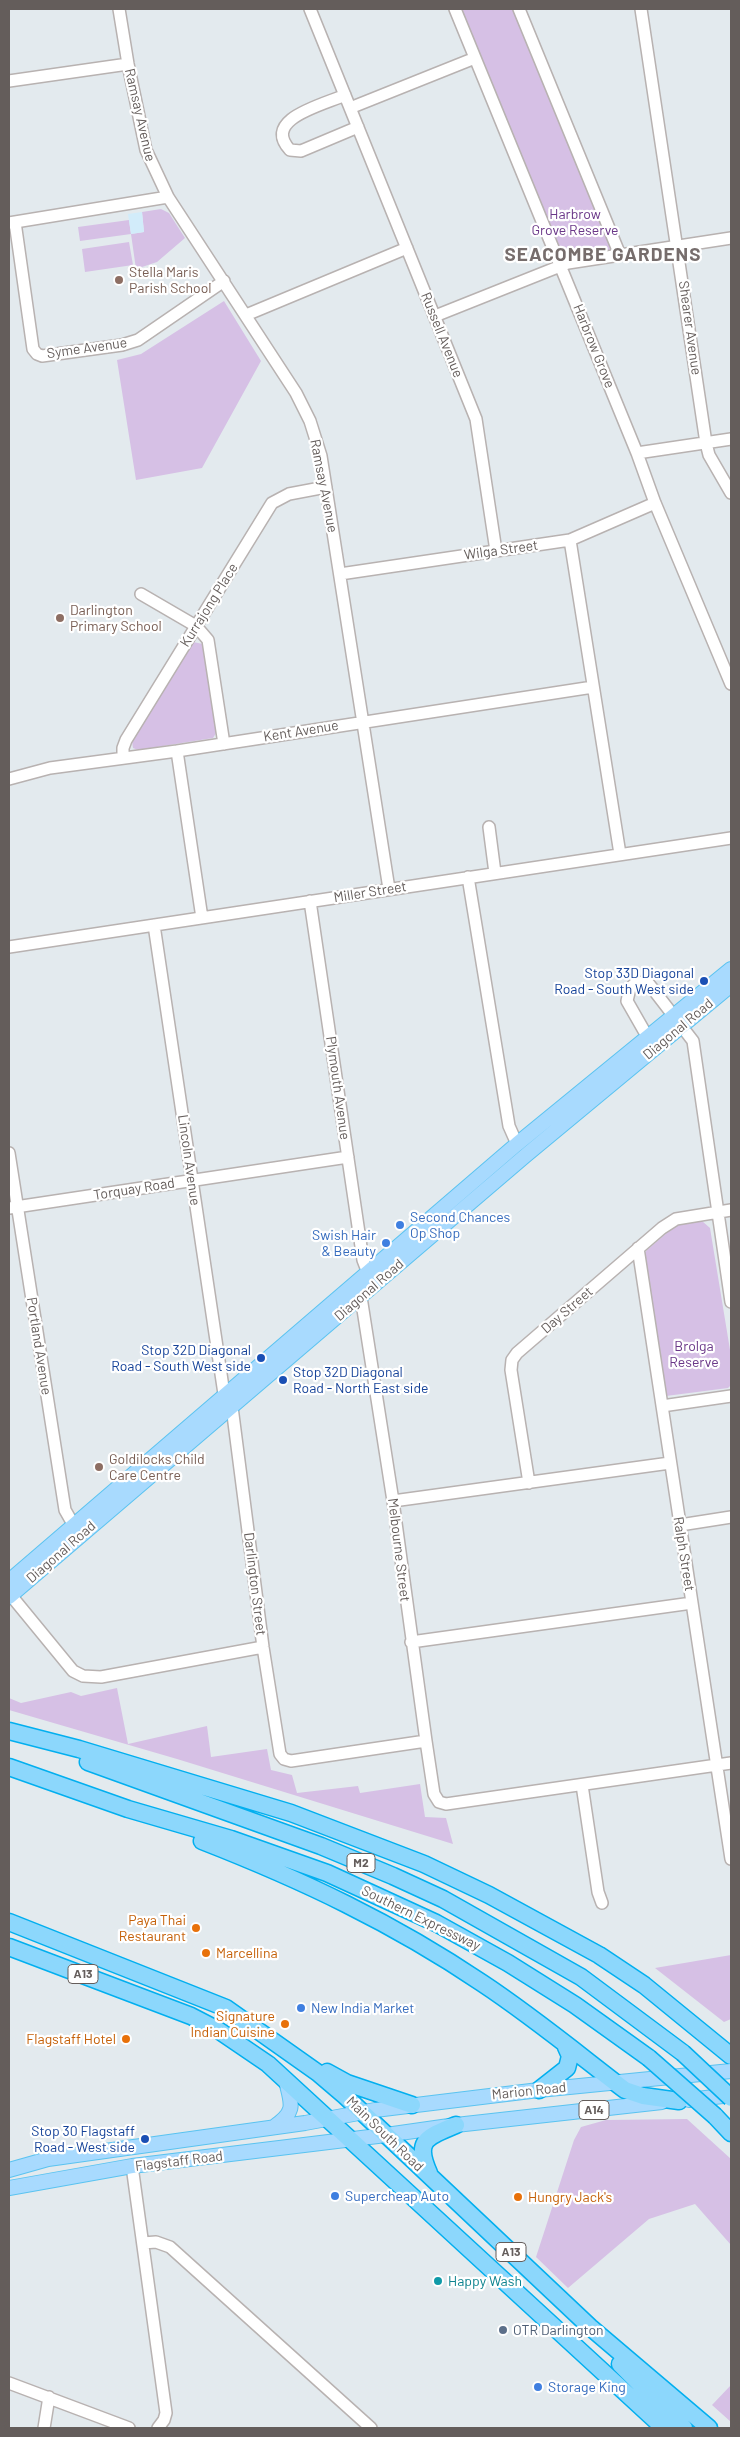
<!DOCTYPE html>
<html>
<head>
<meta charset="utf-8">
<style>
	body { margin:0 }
	#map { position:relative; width:740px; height:2437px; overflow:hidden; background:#e3eaee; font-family:Barlow,sans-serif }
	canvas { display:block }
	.frame { position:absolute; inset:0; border:10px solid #645d5b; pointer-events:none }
</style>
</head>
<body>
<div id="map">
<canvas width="740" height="2437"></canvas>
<div class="frame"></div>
</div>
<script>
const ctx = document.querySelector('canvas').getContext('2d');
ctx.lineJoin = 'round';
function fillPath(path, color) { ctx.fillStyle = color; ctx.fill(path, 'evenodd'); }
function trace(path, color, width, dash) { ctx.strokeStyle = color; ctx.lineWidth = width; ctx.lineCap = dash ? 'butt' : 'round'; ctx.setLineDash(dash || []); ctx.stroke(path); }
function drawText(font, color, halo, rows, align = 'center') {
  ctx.font = font + ' Barlow,sans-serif'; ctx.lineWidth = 4.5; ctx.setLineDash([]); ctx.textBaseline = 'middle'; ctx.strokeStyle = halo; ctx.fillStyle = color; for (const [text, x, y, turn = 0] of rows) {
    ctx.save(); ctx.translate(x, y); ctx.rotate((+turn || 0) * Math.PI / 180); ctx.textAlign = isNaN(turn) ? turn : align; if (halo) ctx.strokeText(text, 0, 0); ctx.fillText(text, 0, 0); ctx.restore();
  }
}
const green = new Path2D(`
	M460 9H515L617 252 563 262Z
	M161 209 169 213 185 238 157 262 136 269 131 234 80 241 78 227 129 220 131 234 144 232 142 212Z
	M129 242 133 265 85 272 82 249Z
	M224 301 261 361 202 468 136 480 117 360 141 354Z
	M193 642 203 644 218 730 213 738 138 750 133 748 132 741Z
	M702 1221 710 1228 731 1356V1385L728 1388 666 1396 664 1393 644 1254 647 1250 676 1225Z
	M117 1688 128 1744 207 1726 211 1757 267 1749 271 1770 292 1775 297 1793 358 1786 360 1793 420 1784 425 1817 446 1818 453 1844 177 1759 9 1710V1698L21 1703 71 1692 81 1696Z
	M731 1955V2019L724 2022 655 1968Z
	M687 2119 731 2159V2245L695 2204 649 2219 568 2288 536 2257 574 2140 581 2127 606 2120Z
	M731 2385V2422L712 2405Z`);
const sand = new Path2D(`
	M142 212 144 232 131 234 128 214Z`);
const minor = new Path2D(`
	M119 9 128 64 146 150 168 197 296 393 310 421 321 456 389 889
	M310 9 476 419 496 551
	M455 9 637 453 655 503 731 684
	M519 9 620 255
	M641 9 706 443 709 455 731 493
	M9 81 128 64
	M345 95C323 105 261 119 290 150L301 151 358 127
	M350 108 475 58
	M15 222 33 349 37 354 42 356 122 345 138 340 224 281
	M9 223 168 197
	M246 315 407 248
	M435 316 568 263 731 238
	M637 453 731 439
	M570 540 620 854
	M340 574 570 540 655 503
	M141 594 196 626 208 640 224 744
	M177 751 202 918
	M123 758V748L126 740 272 503 289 494 326 487
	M9 779 50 768 177 751 593 687
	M489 827 495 873
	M468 877 509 1126 517 1144
	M310 901 363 1260 368 1273
	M154 925 224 1394
	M9 947 731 838
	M647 1036 627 1001 630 988 637 982 649 984 693 1041 731 1302
	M9 1153 65 1510 77 1531
	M9 1208 348 1157
	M638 1248 731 1859
	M361 1297 393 1501 426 1741 434 1794 439 1802 446 1804 731 1763
	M662 1406 731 1396
	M232 1407 263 1647 280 1754 284 1759 291 1761 426 1741
	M529 1483 511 1370 512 1360 517 1353 662 1228 676 1219 731 1210
	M393 1501 670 1463
	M680 1525 731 1517
	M9 1593 73 1671 83 1676 101 1677 263 1647
	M411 1642 692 1603
	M582 1785 598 1892 602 1903
	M132 2166 166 2413 164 2420 158 2428
	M143 2243 156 2242 170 2247 371 2428
	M9 2383 129 2428
	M44 2428 49 2397`);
const major = new Path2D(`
	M9 1581 517 1144 731 969
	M9 1597 525 1156 731 985
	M689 2100 731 2095
	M275 2126C297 2111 291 2103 286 2081
	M9 2170 48 2159 305 2123 375 2110 539 2090 731 2071
	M9 2188 132 2166 386 2135 456 2125 662 2102`);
const highway = new Path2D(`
	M9 1731 79 1749 291 1813 424 1864 489 1895 599 1955 644 1985 731 2056
	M88 1762 321 1846 393 1876 443 1899 581 1977 683 2053
	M9 1767 128 1809 231 1839 327 1873 436 1923 508 1963 575 2005 649 2058
	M202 1841C302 1880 393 1923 482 1983 532 2016 578 2054 625 2090L643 2096 679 2101
	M9 1922 226 2008 318 2073 345 2096 590 2327 709 2428
	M9 1947 191 2016 218 2030 268 2064 664 2428
	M327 2072 347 2083 412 2105
	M539 2090 567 2068 570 2056 566 2047
	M715 2116 731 2133
	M429 2173C414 2139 428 2137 456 2125
	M620 2364 684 2428`);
const highwayBridge = new Path2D(`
	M683 2053 731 2098
	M649 2058 715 2116`);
const markers = [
	[119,280,5,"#8d6e63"],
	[60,618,5,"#8d6e63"],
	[704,981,5,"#1a4fb4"],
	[400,1225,5,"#3f7fe0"],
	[386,1243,5,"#3f7fe0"],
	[261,1358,5,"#1a4fb4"],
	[283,1380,5,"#1a4fb4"],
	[99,1467,5,"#8d6e63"],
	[196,1928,5,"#e8710a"],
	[206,1953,5,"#e8710a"],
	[301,2008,5,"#3f7fe0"],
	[285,2024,5,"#e8710a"],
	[126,2039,5,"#e8710a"],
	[145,2139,5,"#1a4fb4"],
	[335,2196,5,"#3f7fe0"],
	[518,2197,5,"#e8710a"],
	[438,2281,5,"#0f9aa8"],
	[503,2330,5,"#5c6f8a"],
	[538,2387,5,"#3f7fe0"]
];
const shields = [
	[361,1863,28],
	[83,1974,30],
	[594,2110,30],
	[511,2252,30]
];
const shieldNames = [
	["M2",361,1863],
	["A13",83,1974],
	["A14",594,2110],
	["A13",511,2252]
];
const streetNames = [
	["Ramsay Avenue",140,115,77],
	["Shearer Avenue",690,328,82],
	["Russell Avenue",442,335,68],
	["Harbrow Grove",594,346,68],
	["Syme Avenue",87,348,-8],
	["Ramsay Avenue",324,486,79],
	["Wilga Street",501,550,-8],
	["Kurrajong Place",209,605,-58],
	["Kent Avenue",301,731,-9],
	["Miller Street",370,892,-9],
	["Diagonal Road",678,1029,-40],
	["Plymouth Avenue",338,1088,82],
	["Lincoln Avenue",189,1160,82],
	["Torquay Road",134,1189,-9],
	["Diagonal Road",369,1290,-41],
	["Day Street",567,1310,-41],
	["Portland Avenue",39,1346,81],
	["Melbourne Street",399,1550,83],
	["Diagonal Road",61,1552,-41],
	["Ralph Street",684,1554,81],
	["Darlington Street",255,1584,83],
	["Southern Expressway",421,1918,26],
	["Marion Road",529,2091,-6],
	["Main South Road",385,2134,44],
	["Flagstaff Road",179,2161,-7]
];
const parkNames = [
	["Harbrow",575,214],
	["Grove Reserve",575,230],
	["Brolga",694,1346],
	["Reserve",694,1362]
];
const educationNames = [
	["Stella Maris",129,272],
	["Parish School",129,288],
	["Darlington",70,610],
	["Primary School",70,626],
	["Goldilocks Child",109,1459],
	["Care Centre",109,1475]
];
const transitNames = [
	["Stop 33D Diagonal",694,973],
	["Road - South West side",694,989],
	["Stop 32D Diagonal",251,1350],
	["Road - South West side",251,1366],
	["Stop 32D Diagonal",293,1372,"left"],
	["Road - North East side",293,1388,"left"],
	["Stop 30 Flagstaff",135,2131],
	["Road - West side",135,2147]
];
const shopNames = [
	["Second Chances",410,1217],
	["Op Shop",410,1233],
	["Swish Hair",376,1235,"right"],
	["& Beauty",376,1251,"right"],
	["New India Market",311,2008],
	["Supercheap Auto",345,2196],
	["Storage King",548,2387]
];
const foodNames = [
	["Paya Thai",186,1920],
	["Restaurant",186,1936],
	["Marcellina",216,1953,"left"],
	["Signature",275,2016],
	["Indian Cuisine",275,2032],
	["Flagstaff Hotel",116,2039],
	["Hungry Jack's",528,2197,"left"]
];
const cultureNames = [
	["Happy Wash",448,2281]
];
const serviceNames = [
	["OTR Darlington",513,2330]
];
const districtNames = [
	["SEACOMBE GARDENS",603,255]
];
fillPath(green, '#d6c0e5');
fillPath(sand, '#d2ecfa');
trace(minor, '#b8b2b1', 14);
trace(major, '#5ac3f0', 16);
trace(highway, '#02afef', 19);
trace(minor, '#fff', 11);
trace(major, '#a8dafe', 14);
trace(highway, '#8cd7fc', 16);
trace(highwayBridge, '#02afef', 19, []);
trace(highwayBridge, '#8cd7fc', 16);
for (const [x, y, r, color] of markers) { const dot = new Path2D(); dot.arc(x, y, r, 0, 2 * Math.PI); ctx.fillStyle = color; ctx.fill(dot); trace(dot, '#fff', 2); }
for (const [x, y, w] of shields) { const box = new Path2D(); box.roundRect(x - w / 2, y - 9.5, w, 19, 4); ctx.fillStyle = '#fff'; ctx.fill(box); trace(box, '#645d5b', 1); }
drawText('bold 12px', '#645d5b', null, shieldNames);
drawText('14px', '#645d5b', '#fff', streetNames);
drawText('14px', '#6a3788', '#fff', parkNames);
drawText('14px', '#785e54', '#fff', educationNames, 'left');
drawText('14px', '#164399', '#fff', transitNames, 'right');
drawText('14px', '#366cbe', '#fff', shopNames, 'left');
drawText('14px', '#c56008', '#fff', foodNames, 'right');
drawText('14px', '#0d838f', '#fff', cultureNames, 'left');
drawText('14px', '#4e5e75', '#fff', serviceNames, 'left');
ctx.letterSpacing = '1px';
drawText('bold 19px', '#766d6c', '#fff', districtNames);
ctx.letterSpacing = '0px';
</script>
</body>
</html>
